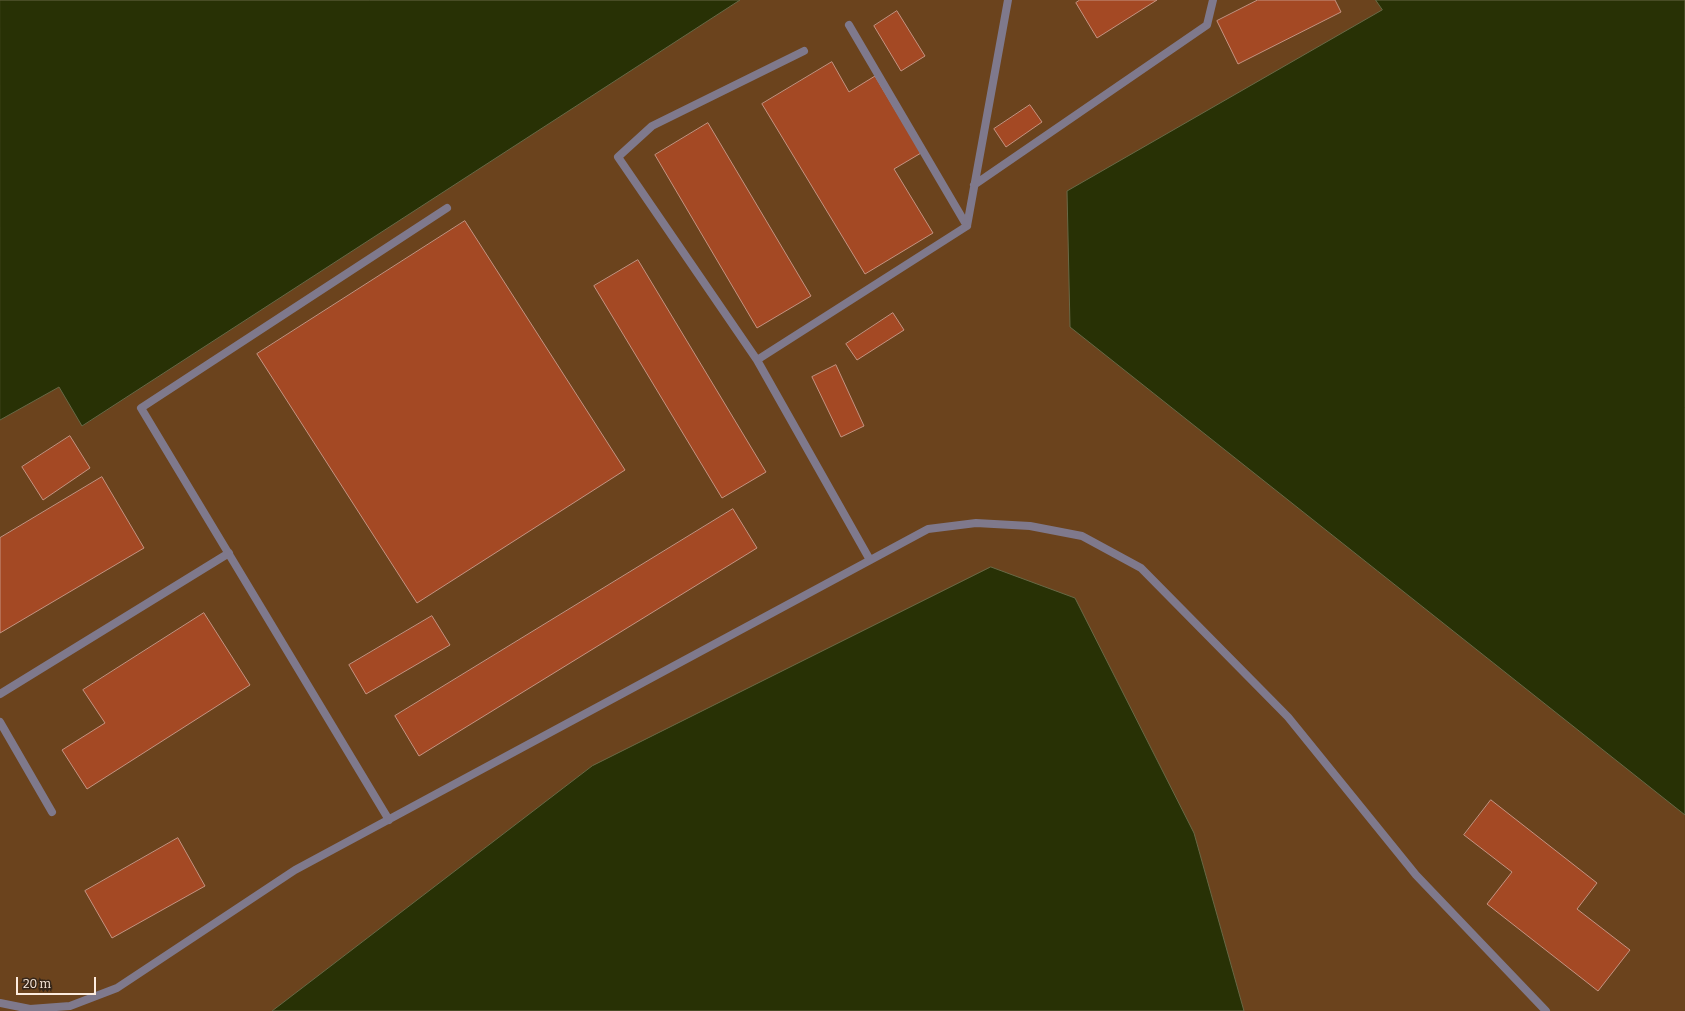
<!DOCTYPE html>
<html>
<head>
<meta charset="utf-8">
<style>
	body { margin:0 }
	#map { position:relative; width:1685px; height:1011px; overflow:hidden; background:#5d3b1c; font-family:Bitter,serif }
	canvas { display:block }
	.scale { position:absolute; left:16px; top:977px; width:80px; height:18px; box-sizing:border-box; border:2px solid #fdecde; border-top:0; padding-left:5px; font-size:12px; line-height:14px; white-space:nowrap; color:#fdecde; -webkit-text-stroke:3px #362619; paint-order:stroke }
</style>
</head>
<body>
<div id="map">
<canvas width="1685" height="1011"></canvas>
<div class="scale">20 m</div>
</div>
<script>
const ctx = document.querySelector('canvas').getContext('2d');
ctx.lineJoin = 'round';
function fillPath(path, color) { ctx.fillStyle = color; ctx.fill(path, 'evenodd'); }
function trace(path, color, width, dash) { ctx.strokeStyle = color; ctx.lineWidth = width; ctx.lineCap = dash ? 'butt' : 'round'; ctx.setLineDash(dash || []); ctx.stroke(path); }
const built = new Path2D(`
	M740 0H1376L1382 10 1070 327 1685 815V1011H1244L1194 833 592 766 272 1011H0V420L59 387 83 426Z`);
const water = new Path2D(`
	M0 0H740L82 426 59 387 0 420Z
	M1376 0H1685V815L1070 327 1067 191 1382 10Z
	M991 567 1075 598 1194 833 1244 1011H272L592 766Z`);
const building = new Path2D(`
	M1080 0H1157L1097 38 1076 3Z
	M1258 0H1335L1341 12 1238 64 1217 21Z
	M897 11 925 56 901 71 874 26Z
	M832 62 849 92 875 76 921 153 894 169 933 233 865 274 762 104Z
	M1030 105 1042 122 1006 147 994 129Z
	M708 123 811 296 757 328 655 155Z
	M465 221 625 470 417 603 257 354Z
	M638 260 766 472 722 498 594 286Z
	M893 313 904 330 857 360 846 344Z
	M836 365 864 426 841 437 812 377Z
	M70 436 90 468 43 500 22 467Z
	M102 477 144 548 0 633V538Z
	M733 509 757 548 419 756 395 716Z
	M204 613 250 685 87 789 62 750 105 723 83 690Z
	M432 616 450 645 366 694 349 665Z
	M1491 800 1597 883 1577 909 1630 950 1598 991 1487 904 1512 872 1464 835Z
	M178 838 205 886 112 938 85 891Z`);
const service = new Path2D(`
	M849 25 967 226
	M974 185 1207 25 1213 0
	M757 360 618 157 652 126 804 51
	M870 560 757 360 967 226 1008 0
	M0 694 229 553
	M0 722 52 812
	M389 820 141 408 447 208
	M0 1003 30 1009 70 1006 117 988 295 870 928 529 976 523 1030 526 1082 536 1141 568 1288 717 1416 875 1546 1011`);
fillPath(built, '#6b431d');
fillPath(water, '#283105');
trace(water, '#686946', 1);
fillPath(building, '#a44924');
trace(building, '#c59381', 1);
trace(service, '#7f798c', 8);
</script>
</body>
</html>
